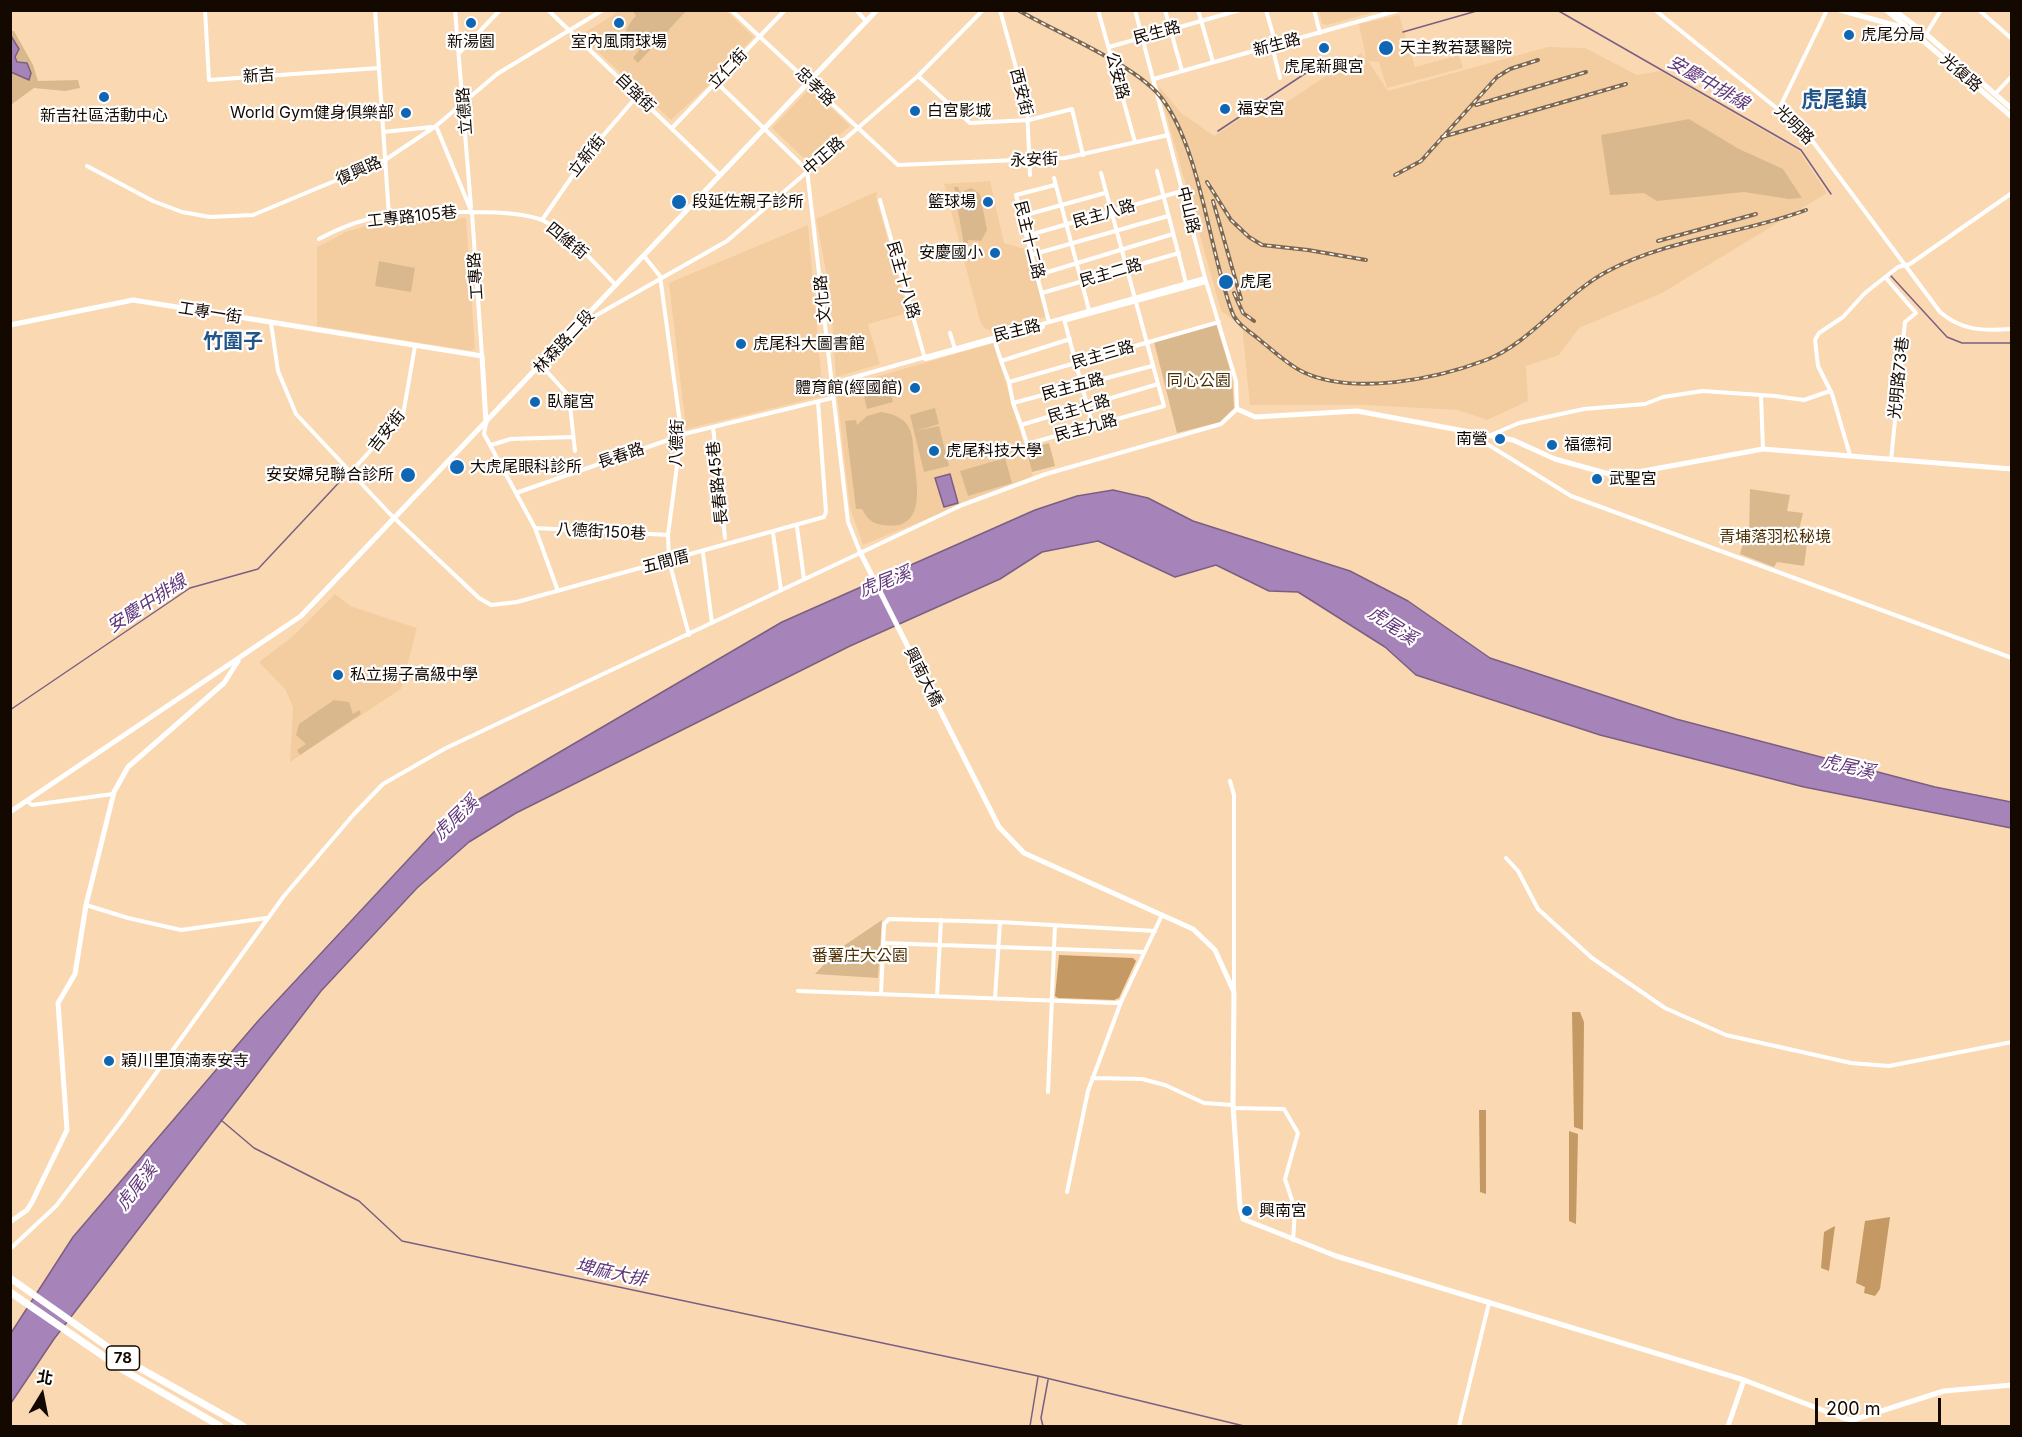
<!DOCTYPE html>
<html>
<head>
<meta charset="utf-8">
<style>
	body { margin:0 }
	#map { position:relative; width:2022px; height:1437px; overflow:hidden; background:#fad9b2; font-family:Inter,"Noto Sans TC",sans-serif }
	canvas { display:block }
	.frame { position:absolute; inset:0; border:12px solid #140900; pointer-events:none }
	.north { position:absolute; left:12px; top:1365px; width:60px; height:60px; -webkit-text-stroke:4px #fff; paint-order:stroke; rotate:10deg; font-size:16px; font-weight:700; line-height:24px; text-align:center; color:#140900 }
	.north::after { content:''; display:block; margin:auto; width:21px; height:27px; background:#140900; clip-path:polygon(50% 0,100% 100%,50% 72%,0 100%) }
	.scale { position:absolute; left:1815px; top:1398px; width:126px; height:27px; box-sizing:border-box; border:3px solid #140900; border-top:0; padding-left:8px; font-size:18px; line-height:21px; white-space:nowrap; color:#140900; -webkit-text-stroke:4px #fff; paint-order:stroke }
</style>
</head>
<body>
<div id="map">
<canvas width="2022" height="1437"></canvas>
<div class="frame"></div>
<div class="north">北</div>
<div class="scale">200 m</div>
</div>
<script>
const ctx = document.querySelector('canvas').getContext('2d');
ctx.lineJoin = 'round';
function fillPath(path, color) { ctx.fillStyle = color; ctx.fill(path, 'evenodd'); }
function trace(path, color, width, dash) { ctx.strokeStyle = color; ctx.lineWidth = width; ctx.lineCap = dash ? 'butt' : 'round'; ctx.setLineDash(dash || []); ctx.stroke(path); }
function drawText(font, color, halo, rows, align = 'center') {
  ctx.font = font + ' Inter,"Noto Sans TC",sans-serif'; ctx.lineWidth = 4.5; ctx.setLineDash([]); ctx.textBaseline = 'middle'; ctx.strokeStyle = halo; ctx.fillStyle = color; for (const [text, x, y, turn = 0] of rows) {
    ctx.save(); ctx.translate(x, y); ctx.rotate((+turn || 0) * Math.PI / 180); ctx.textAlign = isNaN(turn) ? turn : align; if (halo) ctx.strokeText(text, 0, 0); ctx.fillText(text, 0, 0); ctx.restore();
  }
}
const built = new Path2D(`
	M725 10 754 37 709 85 671 120 583 38V34L619 11Z
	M1319 11V10L1377 11 1327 25 1322 24Z
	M1399 15 1415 67 1459 55 1463 68 1387 88 1379 62 1368 61 1388 91 1548 47 1585 48 1637 75 1660 71 1799 151 1827 193 1662 293 1579 328 1559 355 1526 366 1528 401 1487 420 1458 410 1367 405H1250L1242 326 1221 311 1158 85 1181 113 1214 136 1252 111 1257 117 1273 111 1361 53 1366 59 1359 24Z
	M810 88 850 126 809 163 772 128Z
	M990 181 1004 243 1028 250 1044 303 1045 317 991 330 984 328 980 321 944 184Z
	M878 191 876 197 908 313 868 324 880 364 836 377 830 292 816 219Z
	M466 218 475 349 471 351 317 326V247L346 232 374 223Z
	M808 225 823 396 686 429 669 283Z
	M994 343 1033 476 863 545 850 508 837 394 840 387Z
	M335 594 350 606 417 628 401 689 290 762 293 707 285 689 259 662 292 637Z`);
const green = new Path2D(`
	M633 11H686L638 63 633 58 640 49C618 45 624 28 636 16Z
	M11 31H14L33 65 38 81 78 80 80 88 65 91 34 88 12 104Z
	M1689 119 1739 149 1783 169 1802 198 1789 199 1744 192 1657 201 1644 193 1610 195 1601 135Z
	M954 187H958L960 193 971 188 980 194 987 230 981 241 968 240V244L964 245Z
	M379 261 415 268 411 292 375 286Z
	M1216 324 1232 376 1234 408 1220 422 1177 433 1154 342Z
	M886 378 893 402 867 409 861 384Z
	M935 408 939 424 916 431 939 426 949 466 924 472 910 415Z
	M881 412C890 413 899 416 906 423 914 433 913 448 914 459 917 485 927 532 883 525 873 524 867 519 862 509H856L845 421 856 420 857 425 867 416Z
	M1049 443 1055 466 1032 472 1026 449Z
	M1005 458 1012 483 968 496 960 471Z
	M1750 489 1790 495 1787 511 1803 513 1799 530 1807 544 1804 566 1777 562 1774 567 1740 554 1745 537 1749 536Z
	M334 700 349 702 353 714 359 710 361 714 300 755 297 750 306 744 296 735 299 724Z
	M882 920 878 978 815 974 839 949Z`);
const forest = new Path2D(`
	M1059 955 1133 958 1136 961 1119 998 1114 1000 1058 998 1055 996Z
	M1572 1012H1580L1584 1022 1583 1130 1574 1127Z
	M1479 1110H1486V1194L1480 1192Z
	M1569 1131 1578 1134 1576 1224 1569 1221Z
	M1890 1217 1880 1289 1875 1296 1864 1293 1865 1287 1856 1283 1865 1221Z
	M1835 1226 1829 1271 1821 1268 1824 1232Z`);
const water = new Path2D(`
	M11 36 19 49 15 57 17 62 27 63 31 73 29 80 11 72Z
	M950 474 958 503 944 507 935 478Z
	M1113 490 1148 498 1193 521 1350 571 1408 601 1490 658 1676 719 1935 787 2011 802V828L1804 787 1600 735 1416 675 1385 647 1298 592 1269 591 1216 565 1175 577 1098 541 1042 552 1000 579 850 646 516 813 469 842 417 888 321 991 54 1339 11 1403V1333L73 1237 258 1021 447 818 782 622 1035 510 1077 496Z`);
const stream = new Path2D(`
	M1557 10 1801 150 1831 194
	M1403 32 1480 10
	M1218 131 1306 73
	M1891 276 1947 337 1962 343H2012
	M10 710 190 588 258 569 346 475
	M221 1120 254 1148 359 1201 402 1241 1038 1376 1244 1426
	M1030 1426 1038 1377
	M1043 1426 1041 1418 1048 1380`);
const street = new Path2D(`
	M205 10 209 80 379 68
	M375 10 389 216
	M455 10 471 207
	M548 10 720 175
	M731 10 898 165 1065 158 1168 135
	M856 10 866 21
	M1000 10 1027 107 1030 175
	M1098 10 1135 142
	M1165 10 1182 71
	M1198 10 1213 62
	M1266 10 1276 45
	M1314 10 1320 33
	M1655 10 1805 131 1940 312C1962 331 1983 331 2012 329
	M1979 10 2012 39
	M1926 34 1941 10
	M1272 46 1280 78
	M1109 47 1240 10
	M460 52 500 10
	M918 76 970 123 1029 120 1072 109 1083 155
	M1154 79 1399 10
	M716 82 807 170 848 522 860 552
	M1995 94 2012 76
	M1779 109 1827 10
	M436 126 472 213 482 356
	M672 128 785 10
	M383 132 432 127
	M87 166 153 201 182 212 210 217 253 215 385 160 436 126 497 74 603 10
	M1157 171 1186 283
	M1054 178 1089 310
	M880 200 925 359
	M1022 216 1105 193
	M542 220 589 152 638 95
	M1026 236 1182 191
	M319 239C336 230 356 221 375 218 410 213 514 206 544 221 572 236 594 263 616 285
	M1031 255 1168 216
	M644 256 660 276 680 423 681 435 668 535 669 561 689 635
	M1038 275 1173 234
	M1885 277 1916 313 1905 322 1891 460
	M1042 293 1179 253
	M588 316H595L727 241 918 76 983 10
	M1064 319 1093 427
	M1067 320 1206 282
	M1049 322 1016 195 1055 185
	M271 323 278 371 296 414 390 514 479 598 491 605 517 602 824 517 826 512 818 402
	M950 333 955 349
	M994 339 1001 361 1070 339
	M926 359 1043 327
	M1001 361 1009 382 1219 322
	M541 365 569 396 575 451
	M1009 382 1013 403 1152 366
	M830 384 1205 278
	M1761 395 1763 449
	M1013 403 1021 425 1158 384
	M486 423 484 434 535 528 558 591
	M1021 425 1027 444 1164 406 1101 173
	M713 427 725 538
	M1471 434 1571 496 2012 658
	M1491 435 1519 423 1584 409 1645 404 1663 397 1689 393 1703 391 1775 396 1804 400 1830 391
	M491 445 511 439 573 437
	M1850 455 1832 394 1818 366 1815 340 1819 333 1843 317 1865 293 1898 267 1910 264 2012 193
	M350 473 403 415 415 346
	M516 493 688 433 832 398
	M797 527 804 579
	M535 528 668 535
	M773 533 781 590
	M703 553 712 623
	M1230 781 1234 795V990
	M27 801 32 805 113 794
	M1506 858 1518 871 1538 909 1592 958 1665 1008 1726 1035 1851 1063 1889 1066 2012 1042
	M86 905 128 918 181 930 267 918
	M883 943 1144 952
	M798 991 1115 1003 1121 1002 1162 915
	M881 994 884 924 889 919 1000 922 1155 931
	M937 996 941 920
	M995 998 1000 922
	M1092 1078 1142 1079 1165 1085 1204 1103 1233 1105
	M1048 1092 1055 925
	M1233 1108 1284 1109 1298 1133 1285 1179 1295 1209 1293 1240
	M1067 1192 1088 1091 1121 1002
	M10 1249 56 1206 123 1119 284 896 354 814 383 784 446 748 962 505 1046 474 1221 424 1237 409 1236 381 1205 278 1135 10
	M1459 1426 1489 1303`);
const secondary = new Path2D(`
	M1840 10 1926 34 2012 109
	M1886 10 1906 26
	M1894 10 1922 31
	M1913 32 2012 117
	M10 325 133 300 482 356 486 423
	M1237 409 1255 417 1357 411 1513 440 1555 459 1616 476 1763 449 2012 469
	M860 552 999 827 1024 853 1193 929 1215 950 1234 992 1233 1105 1240 1207 1243 1219 1336 1256 1744 1380 1843 1418 1853 1420 1944 1391 2012 1385
	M10 812 301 616 877 10
	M10 1222 27 1210 32 1202 67 1130 58 1003 75 974 86 905 114 792 128 767 224 683 238 661
	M1728 1426 1744 1380`);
const highway = new Path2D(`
	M10 1278 129 1362 243 1426
	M10 1292 125 1371 220 1426`);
const rail = new Path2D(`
	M1018 10C1057 33 1139 66 1163 100 1201 152 1209 250 1232 312 1236 324 1252 333 1261 341 1275 352 1287 364 1303 372 1354 396 1436 379 1486 360 1531 343 1565 293 1608 271 1668 239 1742 234 1806 210
	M1476 105 1586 72
	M1442 137 1626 84
	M1395 175 1421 161 1497 77 1510 69 1538 60
	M1207 182 1231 220 1249 237 1262 245 1308 250 1366 260
	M1213 201 1241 299
	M1658 241 1756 214
	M1234 293 1243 313 1254 321`);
const markers = [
	[471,23,6,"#0f66b3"],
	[619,23,6,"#0f66b3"],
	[1849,35,6,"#0f66b3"],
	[1324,48,6,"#0f66b3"],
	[1386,48,8,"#0f66b3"],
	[104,97,6,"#0f66b3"],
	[1225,109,6,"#0f66b3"],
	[915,111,6,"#0f66b3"],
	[406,113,6,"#0f66b3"],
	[679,202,8,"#0f66b3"],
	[988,202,6,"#0f66b3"],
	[995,253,6,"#0f66b3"],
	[1226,282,8,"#0f66b3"],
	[741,344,6,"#0f66b3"],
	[915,388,6,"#0f66b3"],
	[535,402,6,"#0f66b3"],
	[1500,439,6,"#0f66b3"],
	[1552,445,6,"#0f66b3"],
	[934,451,6,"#0f66b3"],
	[457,467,8,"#0f66b3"],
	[408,475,8,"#0f66b3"],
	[1597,479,6,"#0f66b3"],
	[338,675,6,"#0f66b3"],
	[109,1061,6,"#0f66b3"],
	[1247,1211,6,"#0f66b3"]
];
const shields = [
	[123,1358,33]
];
const shieldNames = [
	["78",123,1358]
];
const streetNames = [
	["民生路",1157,33,-15],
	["新生路",1277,45,-15],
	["立仁街",728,69,-46],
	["光復路",1961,73,41],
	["新吉",259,76,-4],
	["公安路",1117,76,75],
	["忠孝路",815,87,44],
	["西安街",1021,92,76],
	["自強街",635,93,44],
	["立德路",465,111,-94],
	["光明路",1794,125,45],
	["立新街",587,156,-51],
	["中正路",824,156,-41],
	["永安街",1034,160,-2],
	["復興路",359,171,-24],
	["中山路",1188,210,76],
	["民主八路",1104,214,-16],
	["工專路105巷",412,217,-6],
	["民主十二路",1029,240,76],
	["四維街",567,241,39],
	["民主二路",1111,273,-16],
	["工專路",476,276,-94],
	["民主十八路",903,280,74],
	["文化路",823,299,-95],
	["工專一街",210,313,9],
	["民主路",1017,331,-14],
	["林森路二段",564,342,-47],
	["民主三路",1103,355,-16],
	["光明路73巷",1899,378,-84],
	["民主五路",1073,387,-15],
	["民主七路",1079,409,-16],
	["民主九路",1086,428,-15],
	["吉安街",387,431,-52],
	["八德街",677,443,-88],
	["長春路",621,456,-19],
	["長春路45巷",718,483,-96],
	["八德街150巷",601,532,3],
	["五間厝",666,562,-15],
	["興南大橋",923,677,63]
];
const poiNames = [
	["虎尾分局",1861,35],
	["新湯園",471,42,"center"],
	["室內風雨球場",619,42,"center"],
	["天主教若瑟醫院",1400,48],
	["虎尾新興宮",1324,67,"center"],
	["福安宮",1237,109],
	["白宮影城",927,111],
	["World Gym健身俱樂部",394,113,"right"],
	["新吉社區活動中心",104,116,"center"],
	["段延佐親子診所",692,202],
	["籃球場",976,202,"right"],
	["安慶國小",983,253,"right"],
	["虎尾",1240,282],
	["虎尾科大圖書館",753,344],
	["體育館(經國館)",903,388,"right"],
	["臥龍宮",547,402],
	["南營",1488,439,"right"],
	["福德祠",1564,445],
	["虎尾科技大學",946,451],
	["大虎尾眼科診所",470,467],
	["安安婦兒聯合診所",394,475,"right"],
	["武聖宮",1609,479],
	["私立揚子高級中學",350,675],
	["穎川里頂湳泰安寺",121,1061],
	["興南宮",1259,1211]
];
const parkNames = [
	["同心公園",1199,381],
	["青埔落羽松秘境",1775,537],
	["番薯庄大公園",860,956]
];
const waterNames = [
	["安慶中排線",1708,83,30],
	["虎尾溪",885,582,-21],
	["安慶中排線",147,604,-33],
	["虎尾溪",1392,626,33],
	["虎尾溪",1848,767,13],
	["虎尾溪",456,818,-44],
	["虎尾溪",137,1187,-52],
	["埤麻大排",611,1273,12]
];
const quarterNames = [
	["竹圍子",233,342]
];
const districtNames = [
	["虎尾鎮",1834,100]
];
fillPath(built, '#f3cda0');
fillPath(green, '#dab88d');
fillPath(forest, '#c49963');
fillPath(water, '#a684ba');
trace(water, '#7a5f82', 1.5);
trace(stream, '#7a5f82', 1.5);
trace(street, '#fff', 4);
trace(secondary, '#fff', 5);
trace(highway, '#fff', 7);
trace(rail, '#7c6751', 4);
trace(rail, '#fff', 1.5, [4.5]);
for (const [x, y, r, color] of markers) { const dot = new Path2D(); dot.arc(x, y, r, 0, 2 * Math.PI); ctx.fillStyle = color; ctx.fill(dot); trace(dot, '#fff', 2); }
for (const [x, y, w] of shields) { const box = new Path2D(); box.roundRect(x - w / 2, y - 12, w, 24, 4.5); ctx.fillStyle = '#fff'; ctx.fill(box); trace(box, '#140900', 1.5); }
drawText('bold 15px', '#140900', null, shieldNames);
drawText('16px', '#140900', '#fff', streetNames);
drawText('16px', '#140900', '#fff', poiNames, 'left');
drawText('16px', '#4c2f01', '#fff', parkNames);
drawText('italic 18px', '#613679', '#fff', waterNames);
drawText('bold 20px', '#245589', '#fff', quarterNames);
drawText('bold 22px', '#245589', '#fff', districtNames);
</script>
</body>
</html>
